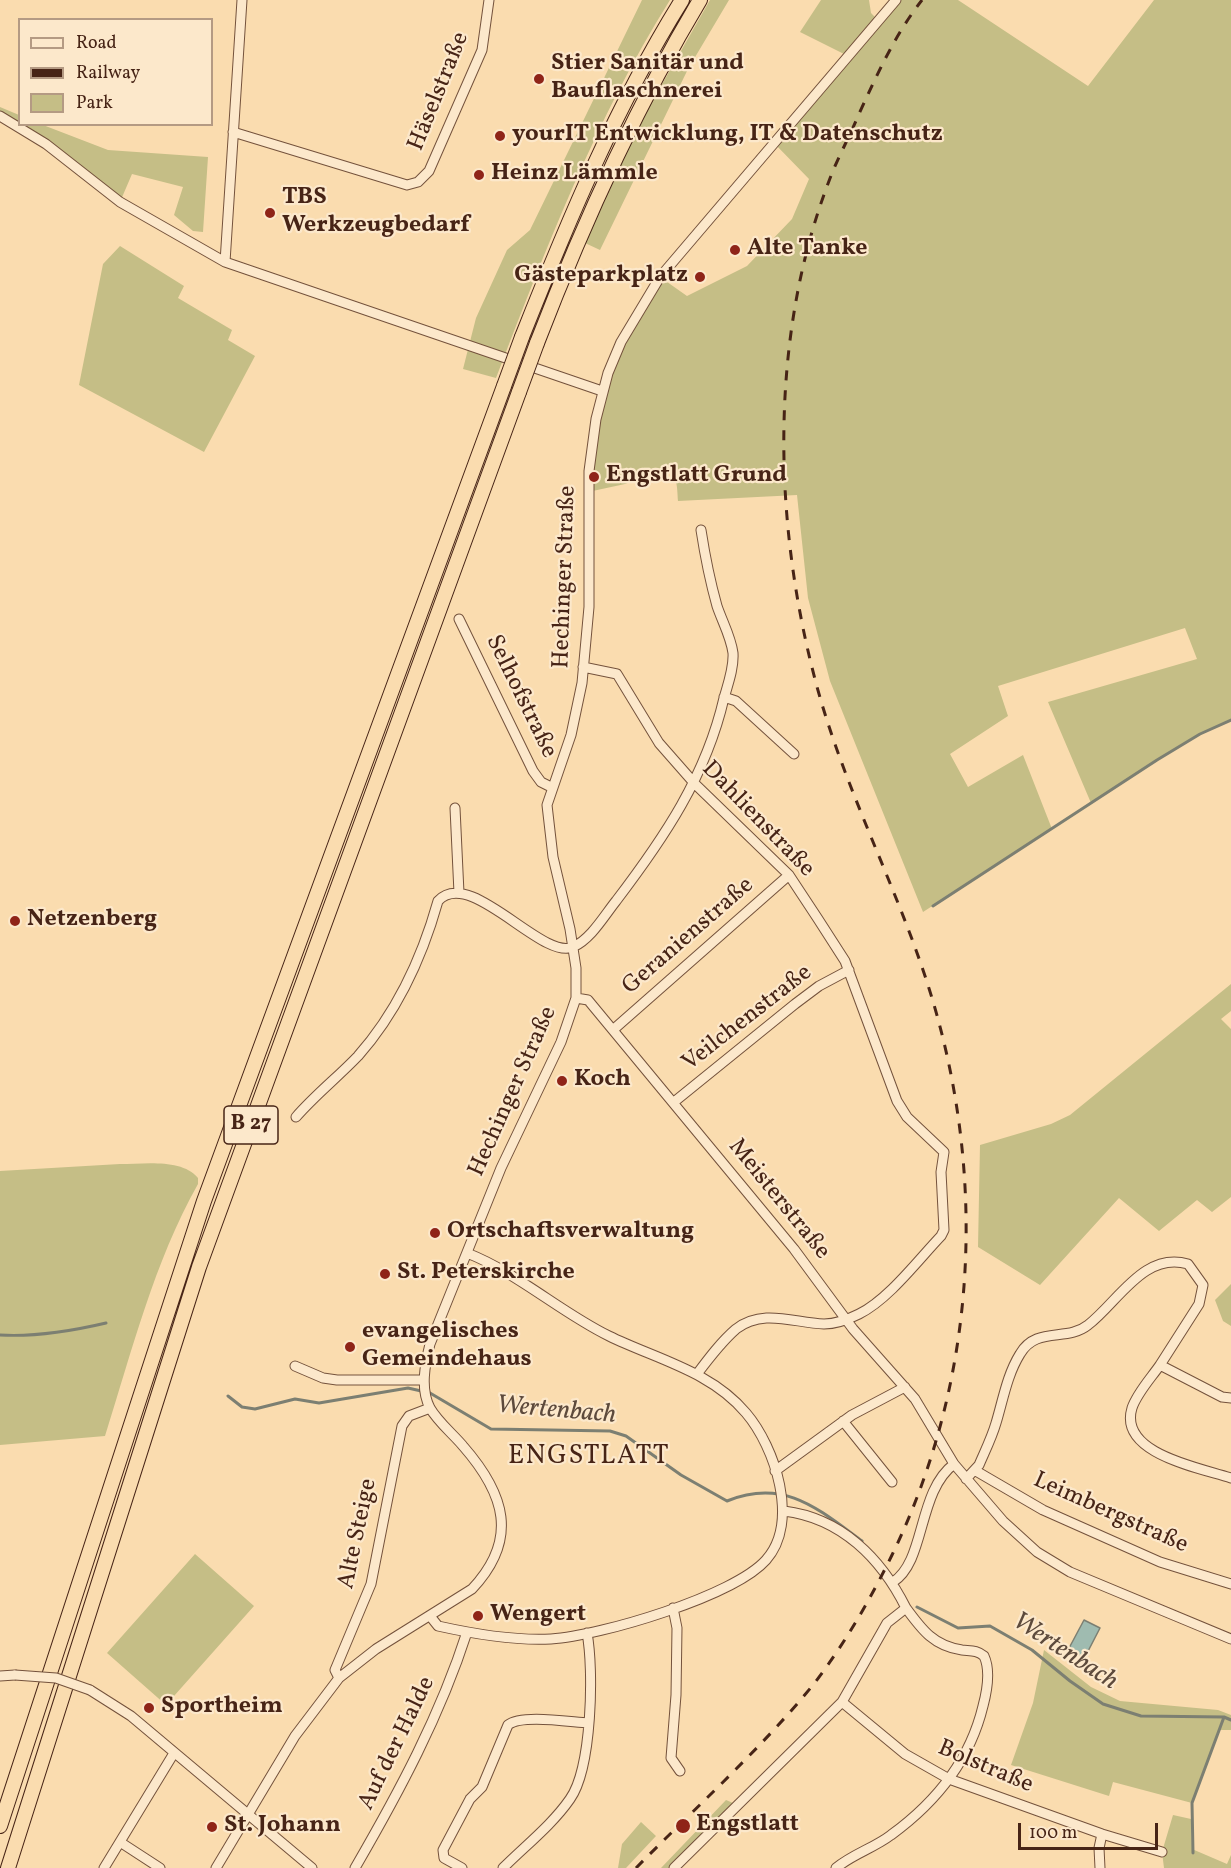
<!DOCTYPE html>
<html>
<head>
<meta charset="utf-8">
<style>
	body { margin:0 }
	#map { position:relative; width:1231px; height:1868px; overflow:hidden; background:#fadcaf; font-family:Vollkorn,serif }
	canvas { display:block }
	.legend { position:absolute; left:18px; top:18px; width:195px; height:108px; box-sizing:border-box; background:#fce8cb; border:2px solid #b49a83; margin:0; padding:8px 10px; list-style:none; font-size:18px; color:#472416 }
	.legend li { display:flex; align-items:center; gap:12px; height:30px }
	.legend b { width:30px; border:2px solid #b49a83 }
	.scale { position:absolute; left:1018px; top:1823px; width:140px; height:27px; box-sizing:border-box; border:3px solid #472416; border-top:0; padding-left:8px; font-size:18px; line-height:21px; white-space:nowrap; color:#472416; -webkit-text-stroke:4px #fce8cb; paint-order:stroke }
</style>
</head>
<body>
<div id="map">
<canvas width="1231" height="1868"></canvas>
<ul class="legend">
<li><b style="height:8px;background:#fce8cb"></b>Road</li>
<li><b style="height:8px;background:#472416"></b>Railway</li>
<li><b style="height:16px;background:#c5be86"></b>Park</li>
</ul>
<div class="scale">100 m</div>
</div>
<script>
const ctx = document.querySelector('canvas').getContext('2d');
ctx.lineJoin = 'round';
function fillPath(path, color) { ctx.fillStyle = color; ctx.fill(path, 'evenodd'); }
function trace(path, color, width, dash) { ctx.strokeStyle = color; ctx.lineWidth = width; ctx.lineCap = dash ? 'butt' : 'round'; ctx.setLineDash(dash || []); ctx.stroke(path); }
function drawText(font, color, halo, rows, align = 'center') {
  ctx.font = font + ' Vollkorn,serif'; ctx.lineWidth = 4.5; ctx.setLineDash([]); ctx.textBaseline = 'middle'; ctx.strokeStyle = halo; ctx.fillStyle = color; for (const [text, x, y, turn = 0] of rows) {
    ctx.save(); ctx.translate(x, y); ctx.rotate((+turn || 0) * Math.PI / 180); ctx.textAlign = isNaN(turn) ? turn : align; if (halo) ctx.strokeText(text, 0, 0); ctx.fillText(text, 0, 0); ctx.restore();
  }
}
const green = new Path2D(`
	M642 0H670C596 118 546 248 496 378L463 369 476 318 507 250 530 230Z
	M710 0H729L688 69 600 250 585 243 641 121Z
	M821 0H869L871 13 878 20 896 0H958L1088 86 1154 0H1231V720L1186 742 1091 803 1048 702 1197 659 1185 628 998 686 1008 716 950 754 968 787 1023 755 1052 829 923 912 830 681 808 598 797 495 678 501C677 487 678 473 664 468L625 484 588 492 608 373 660 277 687 296 747 266 792 219 809 179 774 143 848 56 800 32Z
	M0 107 19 115 20 124 43 125 108 150 208 157 203 232 193 231 174 215 183 187 132 174 120 202 0 116Z
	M120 246 184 286 178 298 232 330 228 340 255 356 204 452 79 385 103 264Z
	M1231 984V1011L1221 1019 1231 1029V1197L1212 1212 1197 1200 1159 1231 1119 1198 1040 1285 978 1247 980 1145 1051 1124 1070 1115Z
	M120 1164C143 1164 182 1158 198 1178V1184C154 1262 132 1351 105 1436L0 1445V1171Z
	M1231 1284V1326L1223 1321 1215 1300Z
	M195 1554 254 1606 166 1705 107 1653Z
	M1044 1650 1091 1687 1120 1701 1218 1710 1231 1715V1730H1219L1192 1803 1113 1782 1109 1796 1011 1765 1033 1703Z
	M726 1800 733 1803 669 1868H661Z
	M1173 1815 1191 1819 1192 1849 1227 1864 1231 1855V1868H1164L1162 1852Z
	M641 1822 656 1836 626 1868H618L622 1844Z`);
const water = new Path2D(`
	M1084 1620 1100 1628 1084 1659 1068 1650Z`);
const stream = new Path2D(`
	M933 906 1157 760 1200 734 1231 720
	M0 1335C35 1337 72 1331 106 1323
	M228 1396 242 1407 255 1409 295 1399 319 1403 408 1388 430 1393 491 1429 610 1431 626 1436 681 1475 727 1501C784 1478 817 1508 862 1541
	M917 1607 958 1628 990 1626 1032 1650 1070 1681 1103 1704 1141 1716 1224 1717 1231 1720
	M1193 1853 1192 1803 1224 1717`);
const minor = new Path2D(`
	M0 116 46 144 120 202 225 262 602 391
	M233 132 407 185 418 182 429 171 482 50 489 0
	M225 262 242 0
	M459 619 533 771 541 782 551 787
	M583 667 617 674 659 743 695 784 789 875 818 919 845 961 897 1101 907 1117 944 1152 941 1172 944 1230 941 1236C918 1260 889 1299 859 1314 849 1319 835 1324 824 1324 794 1323 763 1308 736 1329 721 1342 709 1358 697 1374
	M724 697 736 701 794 754
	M455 808 459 893
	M576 998 588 1000 794 1249 853 1329 915 1399 954 1464 1003 1521 1037 1552 1070 1572 1231 1639
	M614 1029 789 875
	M674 1102 795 1004 819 986 849 970
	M296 1117C315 1095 338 1077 358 1056 397 1012 422 958 438 901 470 866 542 961 573 947 591 939 604 916 616 901 664 838 706 776 724 698 728 684 734 668 733 653 731 637 722 621 717 606 710 581 705 556 701 530
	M1160 1365C1151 1378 1137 1393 1132 1408 1118 1454 1201 1468 1231 1478
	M295 1366 323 1378 337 1380H424
	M843 1421 892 1482
	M775 1471 852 1415 905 1387
	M976 1471 1043 1510 1160 1562 1231 1584
	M966 1479 979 1465C985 1451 992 1437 996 1423 1003 1400 1007 1375 1020 1354 1036 1326 1067 1342 1088 1325 1118 1302 1144 1251 1188 1264L1203 1285 1199 1304 1160 1365 1222 1397 1231 1398
	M893 1582C926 1561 917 1492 954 1464
	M673 1608 677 1628 676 1695 671 1758 680 1771
	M430 1616 438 1626C474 1634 513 1641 551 1639 600 1636 734 1596 766 1560 800 1522 775 1447 746 1413 711 1371 656 1359 609 1336 560 1312 518 1273 467 1253
	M0 1676 15 1675
	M339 1678 335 1670 371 1584 402 1426 409 1416 430 1408
	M90 1690 131 1716 312 1868
	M842 1702 905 1754 949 1779 1102 1834 1162 1852
	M120 1842 160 1868
	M104 1868 174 1753
	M216 1868 295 1736 339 1678 376 1649 472 1589C519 1539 505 1494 463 1446 453 1434 438 1422 430 1408 420 1389 425 1364 430 1344L501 1168 561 1042 576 998V968L570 929 553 857 547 805 571 735 582 683 589 607V471L596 419 608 373 621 342 660 277 896 0
	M355 1868C399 1792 440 1716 467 1632
	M462 1868 444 1858 443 1850 470 1799 482 1787 508 1725C521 1714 570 1722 588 1723
	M503 1868C525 1846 552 1825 570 1799 592 1768 594 1670 587 1633
	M674 1868 842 1702 887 1623 906 1608C881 1558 841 1518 784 1511
	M836 1868C853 1854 874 1848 891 1835 935 1803 970 1760 983 1706 987 1691 991 1671 984 1656 977 1650 971 1651 962 1650 934 1646 922 1630 906 1608
	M1100 1868 1099 1848 1102 1834`);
const highway = new Path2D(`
	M522 337C568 221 616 106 682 0
	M537 343C583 224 634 110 700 0
	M0 1826 204 1201 504 386
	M8 1868 199 1267 519 392`);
const rail = new Path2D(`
	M636 1868C695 1808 760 1750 813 1685 844 1645 870 1600 892 1555 981 1372 988 1161 923 970 890 873 842 781 816 683 773 522 769 338 829 181 837 159 849 138 858 116 877 75 894 36 922 0`);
const minorBridge = new Path2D(`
	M15 1675 56 1678 90 1690`);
const highwayBridge = new Path2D(`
	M504 386 522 337
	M519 392 537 343`);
const markers = [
	[539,79,6,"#8f2418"],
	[500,136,6,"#8f2418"],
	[479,175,6,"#8f2418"],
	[270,213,6,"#8f2418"],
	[735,250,6,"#8f2418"],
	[700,277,6,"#8f2418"],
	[594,477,6,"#8f2418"],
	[15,921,6,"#8f2418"],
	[562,1081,6,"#8f2418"],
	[435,1233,6,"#8f2418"],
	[385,1274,6,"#8f2418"],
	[350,1347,6,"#8f2418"],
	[478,1616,6,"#8f2418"],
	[149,1708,6,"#8f2418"],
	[683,1826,8,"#8f2418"],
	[212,1827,6,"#8f2418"]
];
const shields = [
	[251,1125,54]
];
const shieldNames = [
	["B 27",251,1125]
];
const poiNames = [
	["Stier Sanitär und",551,65],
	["Bauflaschnerei",551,93],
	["yourIT Entwicklung, IT & Datenschutz",512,136],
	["Heinz Lämmle",491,175],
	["TBS",282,199],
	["Werkzeugbedarf",282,227],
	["Alte Tanke",747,250],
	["Gästeparkplatz",688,277,"right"],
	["Engstlatt Grund",606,477],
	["Netzenberg",27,921],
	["Koch",574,1081],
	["Ortschaftsverwaltung",447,1233],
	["St. Peterskirche",397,1274],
	["evangelisches",362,1333],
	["Gemeindehaus",362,1361],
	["Wengert",490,1616],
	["Sportheim",161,1708],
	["Engstlatt",696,1826],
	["St. Johann",224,1827]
];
const streetNames = [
	["Häselstraße",440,92,-68],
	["Hechinger Straße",566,577,-88],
	["Selhofstraße",520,697,64],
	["Dahlienstraße",757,820,46],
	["Geranienstraße",689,937,-41],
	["Veilchenstraße",748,1019,-38],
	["Hechinger Straße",514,1092,-66],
	["Meisterstraße",778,1200,51],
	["Leimbergstraße",1110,1514,24],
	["Alte Steige",359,1534,-78],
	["Auf der Halde",398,1744,-64],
	["Bolstraße",985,1768,23]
];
const waterNames = [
	["Wertenbach",556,1412,5],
	["Wertenbach",1064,1653,33]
];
const quarterNames = [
	["ENGSTLATT",589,1458]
];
fillPath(green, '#c5be86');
fillPath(water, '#9fbbb0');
trace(water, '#7c7f72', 1.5);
trace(stream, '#7c7f72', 3);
trace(minor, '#74523c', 11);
trace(highway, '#472416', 16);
trace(minor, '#fce8cb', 9);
trace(highway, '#fadcaf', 14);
trace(rail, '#472416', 3, [10, 10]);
trace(minorBridge, '#74523c', 11, []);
trace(highwayBridge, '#472416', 16, []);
trace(minorBridge, '#fce8cb', 9);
trace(highwayBridge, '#fadcaf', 14);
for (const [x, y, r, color] of markers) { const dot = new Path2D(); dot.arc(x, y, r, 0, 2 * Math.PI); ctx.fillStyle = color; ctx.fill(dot); trace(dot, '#fce8cb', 2); }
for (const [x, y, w] of shields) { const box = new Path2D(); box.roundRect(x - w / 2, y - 19, w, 38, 4.5); ctx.fillStyle = '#fce8cb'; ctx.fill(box); trace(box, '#472416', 1.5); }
drawText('bold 22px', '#472416', null, shieldNames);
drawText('bold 24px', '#472416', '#fce8cb', poiNames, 'left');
drawText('24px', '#472416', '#fce8cb', streetNames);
drawText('italic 26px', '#5d4a3c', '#fce8cb', waterNames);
ctx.letterSpacing = '1.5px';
drawText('27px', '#472416', '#fce8cb', quarterNames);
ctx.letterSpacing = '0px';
</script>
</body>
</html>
